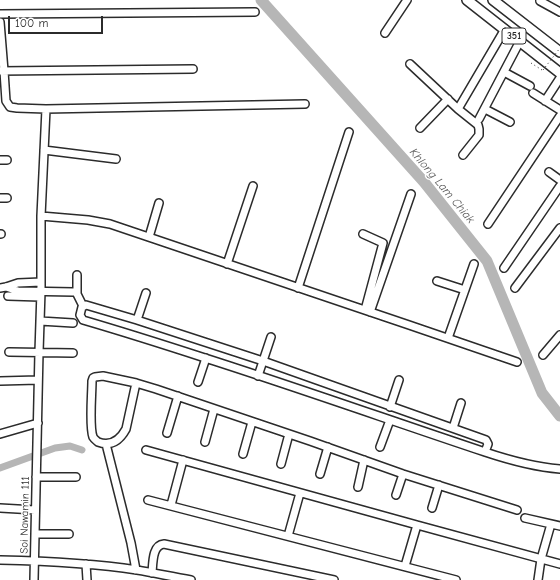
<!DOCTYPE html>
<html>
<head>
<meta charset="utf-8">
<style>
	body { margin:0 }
	#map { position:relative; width:560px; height:580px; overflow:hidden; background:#fff; font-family:"Comic Neue",sans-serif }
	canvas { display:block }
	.scale { position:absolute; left:8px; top:16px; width:95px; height:18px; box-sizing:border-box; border:2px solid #2b2b2b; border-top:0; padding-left:5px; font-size:12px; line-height:14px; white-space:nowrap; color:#2b2b2b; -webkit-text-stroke:3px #fff; paint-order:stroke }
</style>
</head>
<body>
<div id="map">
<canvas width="560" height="580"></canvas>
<div class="scale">100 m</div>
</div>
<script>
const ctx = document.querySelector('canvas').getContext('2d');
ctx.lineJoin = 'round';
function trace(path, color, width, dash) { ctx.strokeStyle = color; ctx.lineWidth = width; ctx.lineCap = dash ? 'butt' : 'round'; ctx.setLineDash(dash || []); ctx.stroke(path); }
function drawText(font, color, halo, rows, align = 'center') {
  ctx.font = font + ' "Comic Neue",sans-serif'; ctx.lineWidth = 3; ctx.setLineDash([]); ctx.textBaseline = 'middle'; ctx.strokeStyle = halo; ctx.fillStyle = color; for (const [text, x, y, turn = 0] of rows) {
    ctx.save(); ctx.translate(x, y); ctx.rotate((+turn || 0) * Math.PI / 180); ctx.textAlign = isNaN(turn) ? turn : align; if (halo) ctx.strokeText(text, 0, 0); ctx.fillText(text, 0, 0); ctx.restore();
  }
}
const canal = new Path2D(`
	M0 468 55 448 70 446 82 450`);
const river = new Path2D(`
	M261 0 424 182 487 261 542 393 560 416`);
const path = new Path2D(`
	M531 63 542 70`);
const minor = new Path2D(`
	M541 0 540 1 560 12
	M0 14 255 12
	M0 22 4 71 6 101 10 107 17 108 46 109 305 104
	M385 33 407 0
	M410 64 458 109 478 125 479 129V135L463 155
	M0 71 193 69
	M504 72 530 86
	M533 93 560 110
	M545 101 560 78
	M458 109 505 29
	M485 109 510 122
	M479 119 520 41
	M420 128 448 99
	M44 150 116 159
	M0 160H7
	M549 172 560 180
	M0 198H7
	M41 216 88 220 110 224 409 325 517 362
	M488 224 560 116
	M0 234H1
	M363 234 383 243 365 310
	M149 237 159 203
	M227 264 253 186
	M504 268 560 186
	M77 275V294L83 306
	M437 281 465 290
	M6 287 18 291 74 292
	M0 288 6 287 18 283 41 282
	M298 288 349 132
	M515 288 560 228
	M8 296 40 297
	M370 312 411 194
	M137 320 146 293
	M40 321 73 323
	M448 338 474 264
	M9 352 73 353
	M543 355 560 335
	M258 376 271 337
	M0 381 38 380
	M198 382 206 358
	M136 383 126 429C120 440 111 447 98 442 96 440 95 440 93 437 89 426 92 394 92 381L93 378 95 377 103 376 136 383 156 389 310 441 403 474 517 510
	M390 407 399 380
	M453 428 461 403
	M167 433 178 396
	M0 434 38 423
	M205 442 214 409
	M106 444 131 543 136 570
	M380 447 390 420
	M146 450 417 525 560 564
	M485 452 488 444 486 440 263 361 137 320 86 305 82 307 80 315 83 320C124 332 165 345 205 358 299 388 392 421 485 452 509 460 534 467 560 469
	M243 454 252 422
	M281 464 289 434
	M320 474 328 447
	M36 477H76
	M358 487 364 460
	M396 495 403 474
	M148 500 456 580
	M171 505 183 460
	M0 508 35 510
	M432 508 439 485
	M525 518 560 526
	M35 534H69
	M288 536 300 493
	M0 560C46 561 92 563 137 570 155 573 173 577 191 580
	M86 564 87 580
	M405 566 417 525
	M152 573C153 563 152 545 164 544L334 580
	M34 580 39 352 41 291V216L46 109
	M538 580 541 559 551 524`);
const major = new Path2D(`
	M467 0 560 73
	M493 0 560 52`);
const pathBridge = new Path2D(`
	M543 70 560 48`);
const shields = [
	[514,36,24]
];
const shieldNames = [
	["351",514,36]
];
const streetNames = [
	["Soi Nawamin 111",25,515,-89]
];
const waterNames = [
	["Khlong Lam Chiak",442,186,50]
];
trace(canal, '#b6b6b6', 7);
trace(river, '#b6b6b6', 11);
trace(minor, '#2b2b2b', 10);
trace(major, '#2b2b2b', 12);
trace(path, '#2b2b2b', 1, [1, 3]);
trace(minor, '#fff', 7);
trace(major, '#fff', 9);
trace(pathBridge, '#2b2b2b', 1, [1, 3]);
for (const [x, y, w] of shields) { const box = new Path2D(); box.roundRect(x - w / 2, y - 8, w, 16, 3); ctx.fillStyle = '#fff'; ctx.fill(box); trace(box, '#2b2b2b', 1); }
drawText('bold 10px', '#2b2b2b', null, shieldNames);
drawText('11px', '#2b2b2b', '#fff', streetNames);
drawText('italic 12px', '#5c5c5c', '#fff', waterNames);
</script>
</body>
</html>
